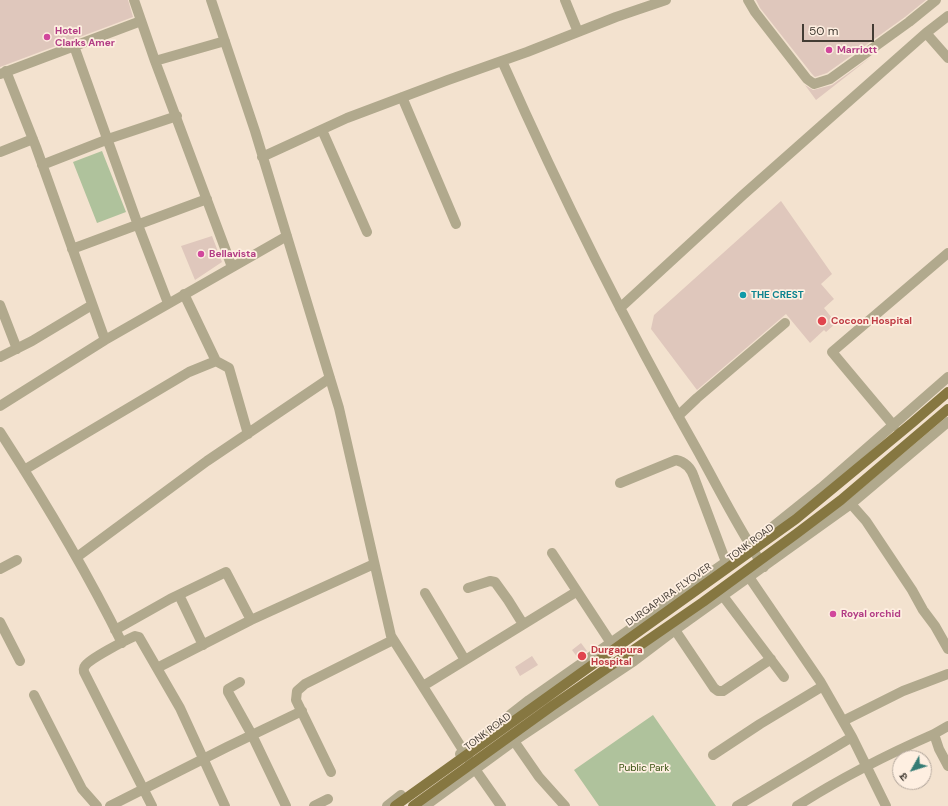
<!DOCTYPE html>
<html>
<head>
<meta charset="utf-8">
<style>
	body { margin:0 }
	#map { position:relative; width:948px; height:806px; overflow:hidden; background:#f3e2cf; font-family:"DM Sans","Noto Sans Devanagari",sans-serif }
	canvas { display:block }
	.north { position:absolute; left:892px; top:750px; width:40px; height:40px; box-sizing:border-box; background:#feefe1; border:1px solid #b3a79c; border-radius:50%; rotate:231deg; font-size:11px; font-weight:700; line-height:16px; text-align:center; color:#433c34 }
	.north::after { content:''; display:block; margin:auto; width:14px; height:18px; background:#347b74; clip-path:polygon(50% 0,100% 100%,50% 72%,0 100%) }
	.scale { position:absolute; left:802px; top:24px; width:72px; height:18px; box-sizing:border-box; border:2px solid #433c34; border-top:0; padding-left:5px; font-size:12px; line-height:14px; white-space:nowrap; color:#433c34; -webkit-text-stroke:3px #feefe1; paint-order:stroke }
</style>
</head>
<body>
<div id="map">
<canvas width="948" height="806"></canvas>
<div class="north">उ</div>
<div class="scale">50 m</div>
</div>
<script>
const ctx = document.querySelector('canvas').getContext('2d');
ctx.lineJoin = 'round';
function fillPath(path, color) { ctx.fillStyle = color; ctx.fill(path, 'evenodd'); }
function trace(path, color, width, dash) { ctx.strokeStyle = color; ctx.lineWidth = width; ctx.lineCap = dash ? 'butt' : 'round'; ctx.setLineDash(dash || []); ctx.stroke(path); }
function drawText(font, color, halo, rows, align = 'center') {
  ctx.font = font + ' "DM Sans",sans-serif'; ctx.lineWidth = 3.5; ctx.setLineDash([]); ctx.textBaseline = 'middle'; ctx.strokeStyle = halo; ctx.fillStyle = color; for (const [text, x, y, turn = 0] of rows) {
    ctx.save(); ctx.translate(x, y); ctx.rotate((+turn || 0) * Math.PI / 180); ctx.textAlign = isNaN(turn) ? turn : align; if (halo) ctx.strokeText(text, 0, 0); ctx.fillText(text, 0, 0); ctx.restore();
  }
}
const green = new Path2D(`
	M102 151 126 212 97 223 73 162Z
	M653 715 716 806H599L574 770Z`);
const building = new Path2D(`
	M0 0H128L133 17 0 67Z
	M756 0H926L905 17 827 73 815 77 812 74 760 8Z
	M871 57 816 100 805 85 813 90 832 85Z
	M781 201 832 274 821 284 834 299 824 308 836 323 826 332 824 330 810 343 786 314 697 390 651 329 654 315Z
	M212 236 222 262 195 280 181 246Z
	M581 643 587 651 578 658 572 650Z
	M532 656 538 665 520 676 515 667Z`);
const minor = new Path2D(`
	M134 0 155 61 232 267
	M211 0 255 131 339 408 391 636 475 769 501 806
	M565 0 578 32
	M748 0 755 12 807 79 814 84 830 79 909 22 936 0
	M926 33 948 58
	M74 46 138 225 168 303
	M155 61 225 41
	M502 61C560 192 624 321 695 446 718 487 738 528 764 567
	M6 71 36 147 105 340
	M0 74 141 21
	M402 97 456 224
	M322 130 367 232
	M0 152 33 139
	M262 157 347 118 448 80 527 52 616 17 666 0
	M42 165 111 138 177 116
	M72 249 207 199
	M184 294 216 361
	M0 305 17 349
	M620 308 743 195 926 33 948 16
	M0 357 32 341 92 305
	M0 406 105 340 287 236
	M678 416 697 398 785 323
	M894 426 832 352 948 253
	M0 432C44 500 86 570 122 643
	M24 470 189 372 216 361 229 368 248 434
	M620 483 676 460C685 462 691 468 694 477L726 562
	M851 504 866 521 912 590 923 610 935 626 948 649
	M552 553 611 643
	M77 557 207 461 330 378
	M0 569 17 560
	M749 577 820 681 852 737 886 806
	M468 588 490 581 495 582 508 600 523 624
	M425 593 465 660
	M179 595 203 645
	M723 596 784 677
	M0 622 20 661
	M115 630 170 599 226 572 251 620
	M675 630 714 688 718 691H723L771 659
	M157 668 251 620 374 564
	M240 682 228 689V692L252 735 286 806
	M423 686 576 592
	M34 695 82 789 97 806
	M843 721 903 691 948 674
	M934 734 948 726
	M514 741 539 777 565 806
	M460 754 529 700 750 545 821 488 948 377
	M713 755 760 724 823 686
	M331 772 296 700 297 691 305 684 393 640
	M110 806 227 747 302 711
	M152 806 84 672C84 669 83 668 85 666 89 659 126 640 135 636L139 637 180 708 225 806
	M314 806 328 799
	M387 806 401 795
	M425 806 514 741 634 661 675 630 851 504 948 422
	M737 806 852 737
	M797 806C841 778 886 755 934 734L939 749 948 766`);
const major = new Path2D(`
	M395 806 796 519 912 423 948 392
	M413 806 552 706 703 602 796 534 841 500 948 409`);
const markers = [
	[47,37,4,"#d1479c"],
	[829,50,4,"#d1479c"],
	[201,254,4,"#d1479c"],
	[743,295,4,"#0f9aa8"],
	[822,321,5,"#e0444e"],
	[833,614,4,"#d1479c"],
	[582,656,5,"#e0444e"]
];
const hotelNames = [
	["Hotel",55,31],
	["Clarks Amer",55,43],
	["Marriott",837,50],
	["Bellavista",209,254],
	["Royal orchid",841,614]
];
const cultureNames = [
	["THE CREST",751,295]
];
const healthNames = [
	["Cocoon Hospital",831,321],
	["Durgapura",591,650],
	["Hospital",591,662]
];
const streetNames = [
	["TONK ROAD",751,543,-37],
	["DURGAPURA FLYOVER",669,595,-35],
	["TONK ROAD",488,732,-37]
];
const parkNames = [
	["Public Park",644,768]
];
fillPath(green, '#afc29c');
fillPath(building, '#dfc7bc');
trace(minor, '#b1a98d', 10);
trace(major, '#867741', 10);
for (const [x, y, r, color] of markers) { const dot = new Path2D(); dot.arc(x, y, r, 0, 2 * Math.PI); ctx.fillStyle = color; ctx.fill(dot); trace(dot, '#feefe1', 1.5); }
drawText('bold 10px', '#b23c85', '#feefe1', hotelNames, 'left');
drawText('bold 10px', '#0d838f', '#feefe1', cultureNames, 'left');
drawText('bold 10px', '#be3a42', '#feefe1', healthNames, 'left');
drawText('10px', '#433c34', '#feefe1', streetNames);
drawText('10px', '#354f0d', '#feefe1', parkNames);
</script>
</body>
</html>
